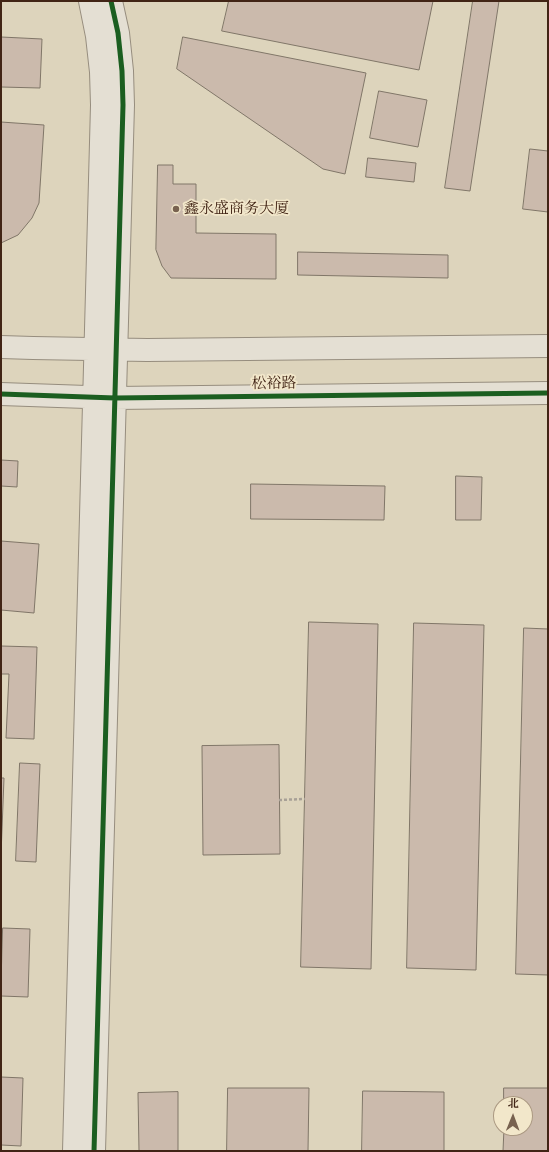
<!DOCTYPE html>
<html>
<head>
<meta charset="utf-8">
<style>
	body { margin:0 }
	#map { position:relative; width:549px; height:1152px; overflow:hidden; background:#ddd4bc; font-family:"Old Standard TT","Noto Serif SC",serif }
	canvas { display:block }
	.frame { position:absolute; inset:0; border:2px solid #412415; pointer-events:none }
	.north { position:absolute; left:493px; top:1096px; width:40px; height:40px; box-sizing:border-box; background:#f2e7ca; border:1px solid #ab9982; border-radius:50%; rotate:1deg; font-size:11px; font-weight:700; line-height:16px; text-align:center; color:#412415 }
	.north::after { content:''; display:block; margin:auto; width:14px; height:18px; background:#78624f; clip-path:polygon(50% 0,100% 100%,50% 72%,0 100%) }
</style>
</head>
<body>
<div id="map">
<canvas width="549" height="1152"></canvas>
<div class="frame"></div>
<div class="north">北</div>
</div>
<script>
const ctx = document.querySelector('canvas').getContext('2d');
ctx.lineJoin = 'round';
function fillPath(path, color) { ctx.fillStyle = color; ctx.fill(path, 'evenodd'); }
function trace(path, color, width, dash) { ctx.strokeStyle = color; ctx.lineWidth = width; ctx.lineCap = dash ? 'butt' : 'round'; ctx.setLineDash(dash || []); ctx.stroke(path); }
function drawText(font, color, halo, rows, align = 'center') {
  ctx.font = font + ' "Old Standard TT","Noto Serif SC",serif'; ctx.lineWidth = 3.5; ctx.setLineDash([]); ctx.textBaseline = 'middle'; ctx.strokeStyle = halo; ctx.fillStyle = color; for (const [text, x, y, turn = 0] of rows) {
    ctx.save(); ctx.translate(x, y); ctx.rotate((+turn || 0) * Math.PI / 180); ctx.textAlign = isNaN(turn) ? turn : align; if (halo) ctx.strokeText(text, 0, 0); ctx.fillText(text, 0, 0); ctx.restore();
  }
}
const building = new Path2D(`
	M229 1H433L419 70 222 31Z
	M473 1H499L470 191 445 188Z
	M1 37 42 39 40 88 1 87Z
	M183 37 366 73 345 174 323 169 177 69Z
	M379 91 427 100 418 147 370 138Z
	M1 122 44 125 39 203 32 218 18 235 1 243Z
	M530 149 548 151V212L523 209Z
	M368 158 416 163 414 182 366 177Z
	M158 165H173V184H196V233L276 234V279L171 278 162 266 156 250Z
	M298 252 448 255V278L298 275Z
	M1 460 18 461 17 487 1 486Z
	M456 476 482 477 481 520H456Z
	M251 484 385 486 384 520 251 519Z
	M1 541 39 544 34 613 1 610Z
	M309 622 378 624 371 969 301 967Z
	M414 623 484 625 476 970 407 968Z
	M524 628 548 629V975L516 974Z
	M1 646 37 647 34 739 6 738 9 674H1Z
	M279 745 280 854 203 855 202 746Z
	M20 763 40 764 36 862 16 861Z
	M1 778H4L1 855Z
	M3 928 30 929 28 997 1 996Z
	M1 1077 23 1078 21 1146 1 1145Z
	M228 1088H309L308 1151H227Z
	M504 1088H548V1151H503L504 1128H525V1104H504Z
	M363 1091 444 1092V1151H362Z
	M178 1092V1151H139L138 1093Z`);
const path = new Path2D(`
	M279 800 305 799`);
const tertiary = new Path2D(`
	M1 347 33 348 147 350 548 346
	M1 394 115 398 548 393
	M74 1151 102 105 101 72 97 36 90 1
	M94 1151 123 105 122 71 118 33 111 1`);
const cycleway = new Path2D(`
	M1 394 115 398 548 393
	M94 1151 123 105 122 71 118 33 111 1`);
const markers = [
	[176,209,4,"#78624f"]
];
const poiNames = [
	["鑫永盛商务大厦",184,209]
];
const streetNames = [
	["松裕路",274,384,-1]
];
fillPath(building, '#cbbaac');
trace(building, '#807668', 1);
trace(tertiary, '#968d7e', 24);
trace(path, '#a7a096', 2.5, [3, 2]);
trace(tertiary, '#e4dfd3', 22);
trace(cycleway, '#1b5e20', 5);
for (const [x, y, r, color] of markers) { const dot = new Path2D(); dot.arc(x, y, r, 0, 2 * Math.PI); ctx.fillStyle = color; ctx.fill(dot); trace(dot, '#f2e7ca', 1.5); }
drawText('15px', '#412415', '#f2e7ca', poiNames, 'left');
drawText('15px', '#412415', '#f2e7ca', streetNames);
</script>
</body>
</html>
